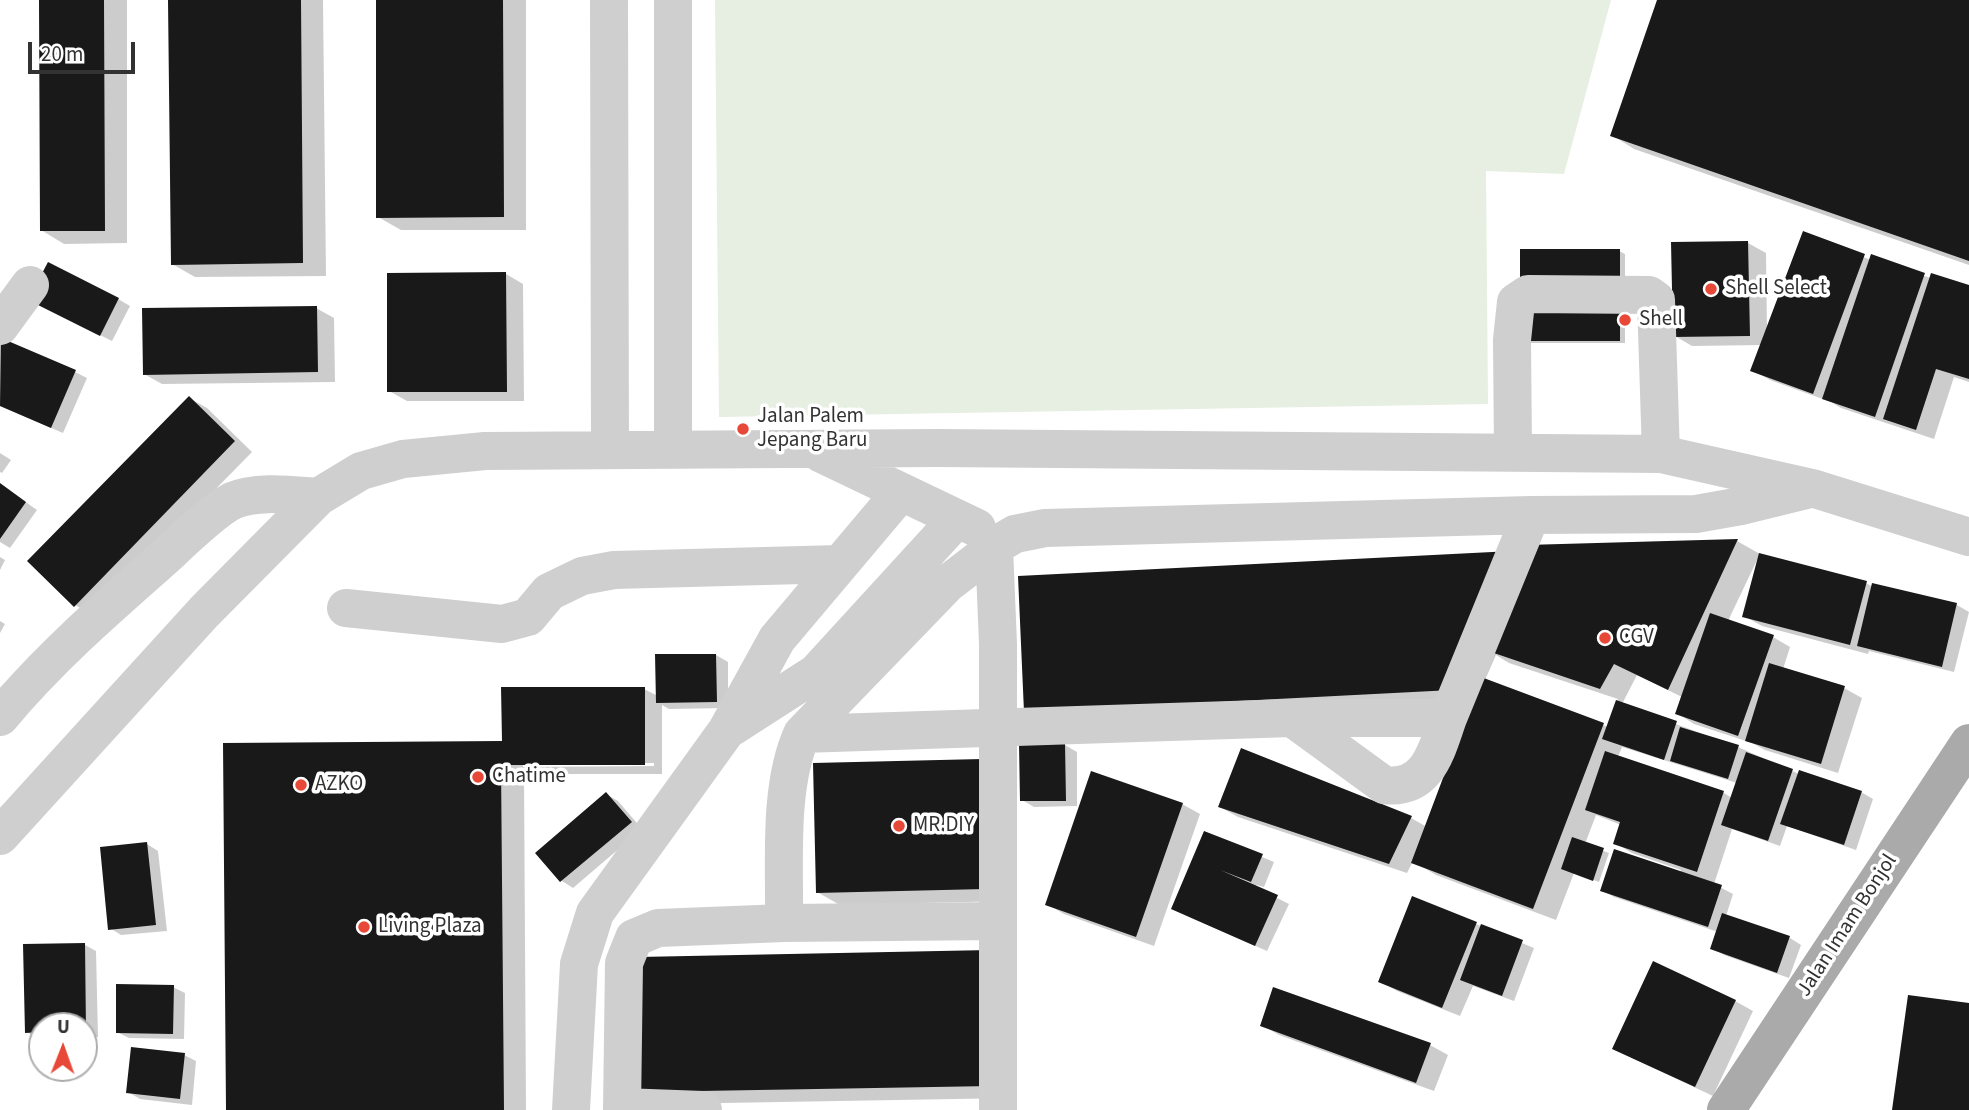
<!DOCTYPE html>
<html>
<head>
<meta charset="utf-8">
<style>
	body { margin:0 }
	#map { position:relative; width:1969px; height:1110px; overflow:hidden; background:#fff; font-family:"Source Sans 3",sans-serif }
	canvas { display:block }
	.north { position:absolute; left:28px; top:1012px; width:70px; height:70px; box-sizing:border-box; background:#fff; border:2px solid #adadad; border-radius:50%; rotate:1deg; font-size:19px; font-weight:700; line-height:28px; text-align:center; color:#323232 }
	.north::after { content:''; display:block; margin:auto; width:24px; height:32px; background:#e74837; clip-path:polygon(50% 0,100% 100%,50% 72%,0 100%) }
	.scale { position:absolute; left:28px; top:42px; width:107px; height:32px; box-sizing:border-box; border:4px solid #323232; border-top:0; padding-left:9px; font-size:21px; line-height:24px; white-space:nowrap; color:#323232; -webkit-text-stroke:5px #fff; paint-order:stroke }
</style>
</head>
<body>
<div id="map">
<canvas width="1969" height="1110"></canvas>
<div class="north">U</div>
<div class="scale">20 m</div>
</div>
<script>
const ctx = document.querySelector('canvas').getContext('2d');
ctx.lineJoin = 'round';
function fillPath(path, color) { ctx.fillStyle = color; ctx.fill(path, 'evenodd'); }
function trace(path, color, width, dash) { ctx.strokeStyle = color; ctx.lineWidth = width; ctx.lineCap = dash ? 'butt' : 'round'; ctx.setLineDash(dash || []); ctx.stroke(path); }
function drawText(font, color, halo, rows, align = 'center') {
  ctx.font = font + ' "Source Sans 3",sans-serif'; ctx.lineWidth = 7; ctx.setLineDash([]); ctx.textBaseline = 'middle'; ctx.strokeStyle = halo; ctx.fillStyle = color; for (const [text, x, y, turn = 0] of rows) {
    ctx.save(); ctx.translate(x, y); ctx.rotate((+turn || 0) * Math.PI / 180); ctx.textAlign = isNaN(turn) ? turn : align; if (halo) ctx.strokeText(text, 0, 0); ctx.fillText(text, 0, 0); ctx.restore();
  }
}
const green = new Path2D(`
	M715 0H1611L1564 174 1486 171 1488 404 719 417Z`);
const shadow = new Path2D(`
	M41 0H127V243L64 244 41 230Z
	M170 0H323L326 276 195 277 172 264Z
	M378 0H526V230H401L378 217Z
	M1659 0H1969V265L1634 149 1612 135Z
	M1804 233 1871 260 1931 278 1969 287V382L1954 377 1934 439 1841 408 1831 402 1770 380 1752 370 1762 345 1692 346 1675 336 1748 243 1766 253 1767 330Z
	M1619 251 1625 254V343H1527Z
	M506 274 523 284 524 401H407L389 391Z
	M118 299 130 306 112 341 42 306Z
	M316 308 334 318 335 382 162 384 144 374Z
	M0 344 75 372 87 378 63 433 0 406Z
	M189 398 207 408 252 452 92 615 75 605Z
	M0 453 11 460 2 473 0 472Z
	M0 484 37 510 10 548 0 542Z
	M1737 541 1760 554 1866 583 1873 587V585L1957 605 1969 612 1954 672 1869 651 1868 654 1762 626 1744 616 1759 560H1757L1728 621 1773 637 1790 647 1783 669 1844 688 1862 698 1838 773 1765 750 1752 743 1694 724 1677 713 1682 697 1637 675 1622 704 1738 747 1799 774 1861 792 1873 799 1856 850 1787 826 1780 846 1732 829 1714 884 1733 894 1726 916 1790 938 1801 945 1789 978 1724 955 1712 948 1718 932 1614 897 1602 890 1680 873 1681 870 1632 853 1615 843 1621 825 1596 815 1585 844 1609 853 1599 882 1574 873 1556 920 1436 875 1413 861 1407 873 1238 817 1220 807 1242 750 1411 818 1427 827 1473 702 1049 725 1527 546ZM1496 655 1509 663 1618 699 1608 727 1485 680ZM1622 747 1737 783 1732 798 1724 793 1618 757Z
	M0 557 5 560 0 570Z
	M0 621 5 624 0 633Z
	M716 655 728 662V708L669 709 662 705V774H524L526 1110H228L501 743 644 689 658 696ZM523 763H654V766L523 767Z
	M1065 745 1077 752V806L1034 807 1022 800Z
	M815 765 1008 901 840 905 817 892Z
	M606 794 618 801 642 829 573 888 562 881 537 853Z
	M1182 804 1200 814 1154 946 1064 914 1047 904Z
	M1205 833 1274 862 1264 887 1256 885 1255 887 1289 904 1267 951 1185 915Z
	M147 844 158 851 167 931 121 935 110 928Z
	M1476 924 1534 948 1514 1001 1473 986 1460 1016 1397 991 1380 981Z
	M85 945 96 951 98 1037 84 1038V1026H42V1039L26 1032Z
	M989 952 1014 1098 665 1104Z
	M173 987 185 993 184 1039 129 1038 117 1032Z
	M1735 1001 1753 1011 1713 1096 1632 1058Z
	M1262 1025 1430 1045 1448 1055 1434 1091 1279 1035Z
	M184 1055 196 1061 192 1105 140 1099 128 1092Z`);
const building = new Path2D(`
	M39 0H104L105 231H40Z
	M168 0H301L303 263 171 265Z
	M376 0H503L504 217 376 218Z
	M1657 0H1969V261L1610 136Z
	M1803 231 1865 254 1813 394 1750 371Z
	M1748 241 1750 336 1673 337 1671 242Z
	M1520 249H1620V341H1520Z
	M1871 254 1925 273 1875 417 1822 399Z
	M48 262 119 298 100 336 28 300Z
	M506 272 507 392H387V273Z
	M1931 273 1969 285V379L1936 369 1916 430 1883 419Z
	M317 306 318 372 143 375 142 308Z
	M1 338 76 370 51 428 0 406Z
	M189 396 235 441 74 607 27 561Z
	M0 483 26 502 0 539Z
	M1738 539 1668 690 1614 664 1600 689 1485 650 1526 545Z
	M1512 551 1452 690 1024 712 1018 576Z
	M1759 553 1867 581 1850 645 1742 617Z
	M1872 583 1957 603 1942 667 1857 646Z
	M1710 613 1774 635 1738 736 1675 714Z
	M655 654H716L717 702 656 703Z
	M1769 663 1845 686 1821 764 1745 741Z
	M1481 677 1604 723 1533 909 1411 863Z
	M501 687H645V765H501L504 1110H226L223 743 502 741Z
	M1616 700 1677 721 1664 760 1602 739Z
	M1680 727 1739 745 1728 779 1670 761Z
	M1065 743 1066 801H1020L1019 744Z
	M1241 748 1412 816 1389 864 1218 807Z
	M1605 751 1724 791 1697 872 1613 844 1620 822 1585 810Z
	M1746 752 1793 769 1768 841 1721 825Z
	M982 759 985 889 816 893 813 763Z
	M1799 770 1862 791 1844 845 1780 824Z
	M1091 771 1183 803 1136 937 1045 905Z
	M606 792 632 822 560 882 535 853Z
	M1204 831 1263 854 1251 882 1220 870 1278 895 1255 946 1171 909Z
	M1572 837 1604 848 1593 881 1561 869Z
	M147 842 156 925 108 930 100 847Z
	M1614 849 1722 885 1708 927 1600 891Z
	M1412 896 1477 922 1442 1008 1378 982Z
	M1722 913 1790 936 1777 973 1710 949Z
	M1481 924 1523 940 1502 996 1460 980Z
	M85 943 86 1031 84 1032V1026H42V1032L25 1033 23 944Z
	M990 950 992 1086 641 1092 638 957Z
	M1653 961 1736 1000 1695 1087 1612 1049Z
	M116 984 174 985 173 1034 116 1033Z
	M1273 987 1431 1043 1416 1083 1260 1026Z
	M1908 995 1969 1003V1110H1892Z
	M131 1047 185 1053 180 1099 126 1093Z`);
const minor = new Path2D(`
	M609 0 610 450
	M673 0V449
	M0 326 30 285
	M1513 452 1512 340 1516 302 1528 294 1649 295 1656 300 1661 454
	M820 453 977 528
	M994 547 998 644V1110
	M346 608 502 624 528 617 549 592 582 576 614 570 840 564
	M0 717C49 658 108 607 166 556 183 540 213 511 232 501 255 490 293 495 318 497
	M1292 718 1384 785C1428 790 1436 752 1448 718
	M732 727 816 673 957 519
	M802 734 1292 718H1448L1531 515
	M0 836 204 612 318 497 361 471 403 459 485 451 938 448 1661 454 1812 488 1969 537
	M784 923C785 865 778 787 802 734L947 584 1003 541 1015 534 1045 528 1531 515 1696 514 1741 506 1806 490
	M622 1107 703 1110
	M571 1110 579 964 595 913 727 730 777 639 901 492
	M622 1110 624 963 634 938 658 928 784 923 998 921`);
const major = new Path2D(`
	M1726 1110 1969 743`);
const markers = [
	[1711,289,7,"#e74837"],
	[1625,320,7,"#e74837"],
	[743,429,7,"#e74837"],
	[1605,638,7,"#e74837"],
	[478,777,7,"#e74837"],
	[301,785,7,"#e74837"],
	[899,826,7,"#e74837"],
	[364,927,7,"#e74837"]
];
const poiNames = [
	["Shell Select",1725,289],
	["Shell",1639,320],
	["Jalan Palem",757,417],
	["Jepang Baru",757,441],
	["CGV",1619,638],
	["Chatime",492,777],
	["AZKO",315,785],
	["MR.DIY",913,826],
	["Living Plaza",378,927]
];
const streetNames = [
	["Jalan Imam Bonjol",1848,926,-57]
];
fillPath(green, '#e6efe1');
fillPath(shadow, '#0003');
fillPath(building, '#191919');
trace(minor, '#cfcfcf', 38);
trace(major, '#aaa', 38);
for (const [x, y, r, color] of markers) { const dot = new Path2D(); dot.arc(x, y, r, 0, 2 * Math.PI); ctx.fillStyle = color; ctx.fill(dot); trace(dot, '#fff', 2.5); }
drawText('21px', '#323232', '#fff', poiNames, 'left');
drawText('21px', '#323232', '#fff', streetNames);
</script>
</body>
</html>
